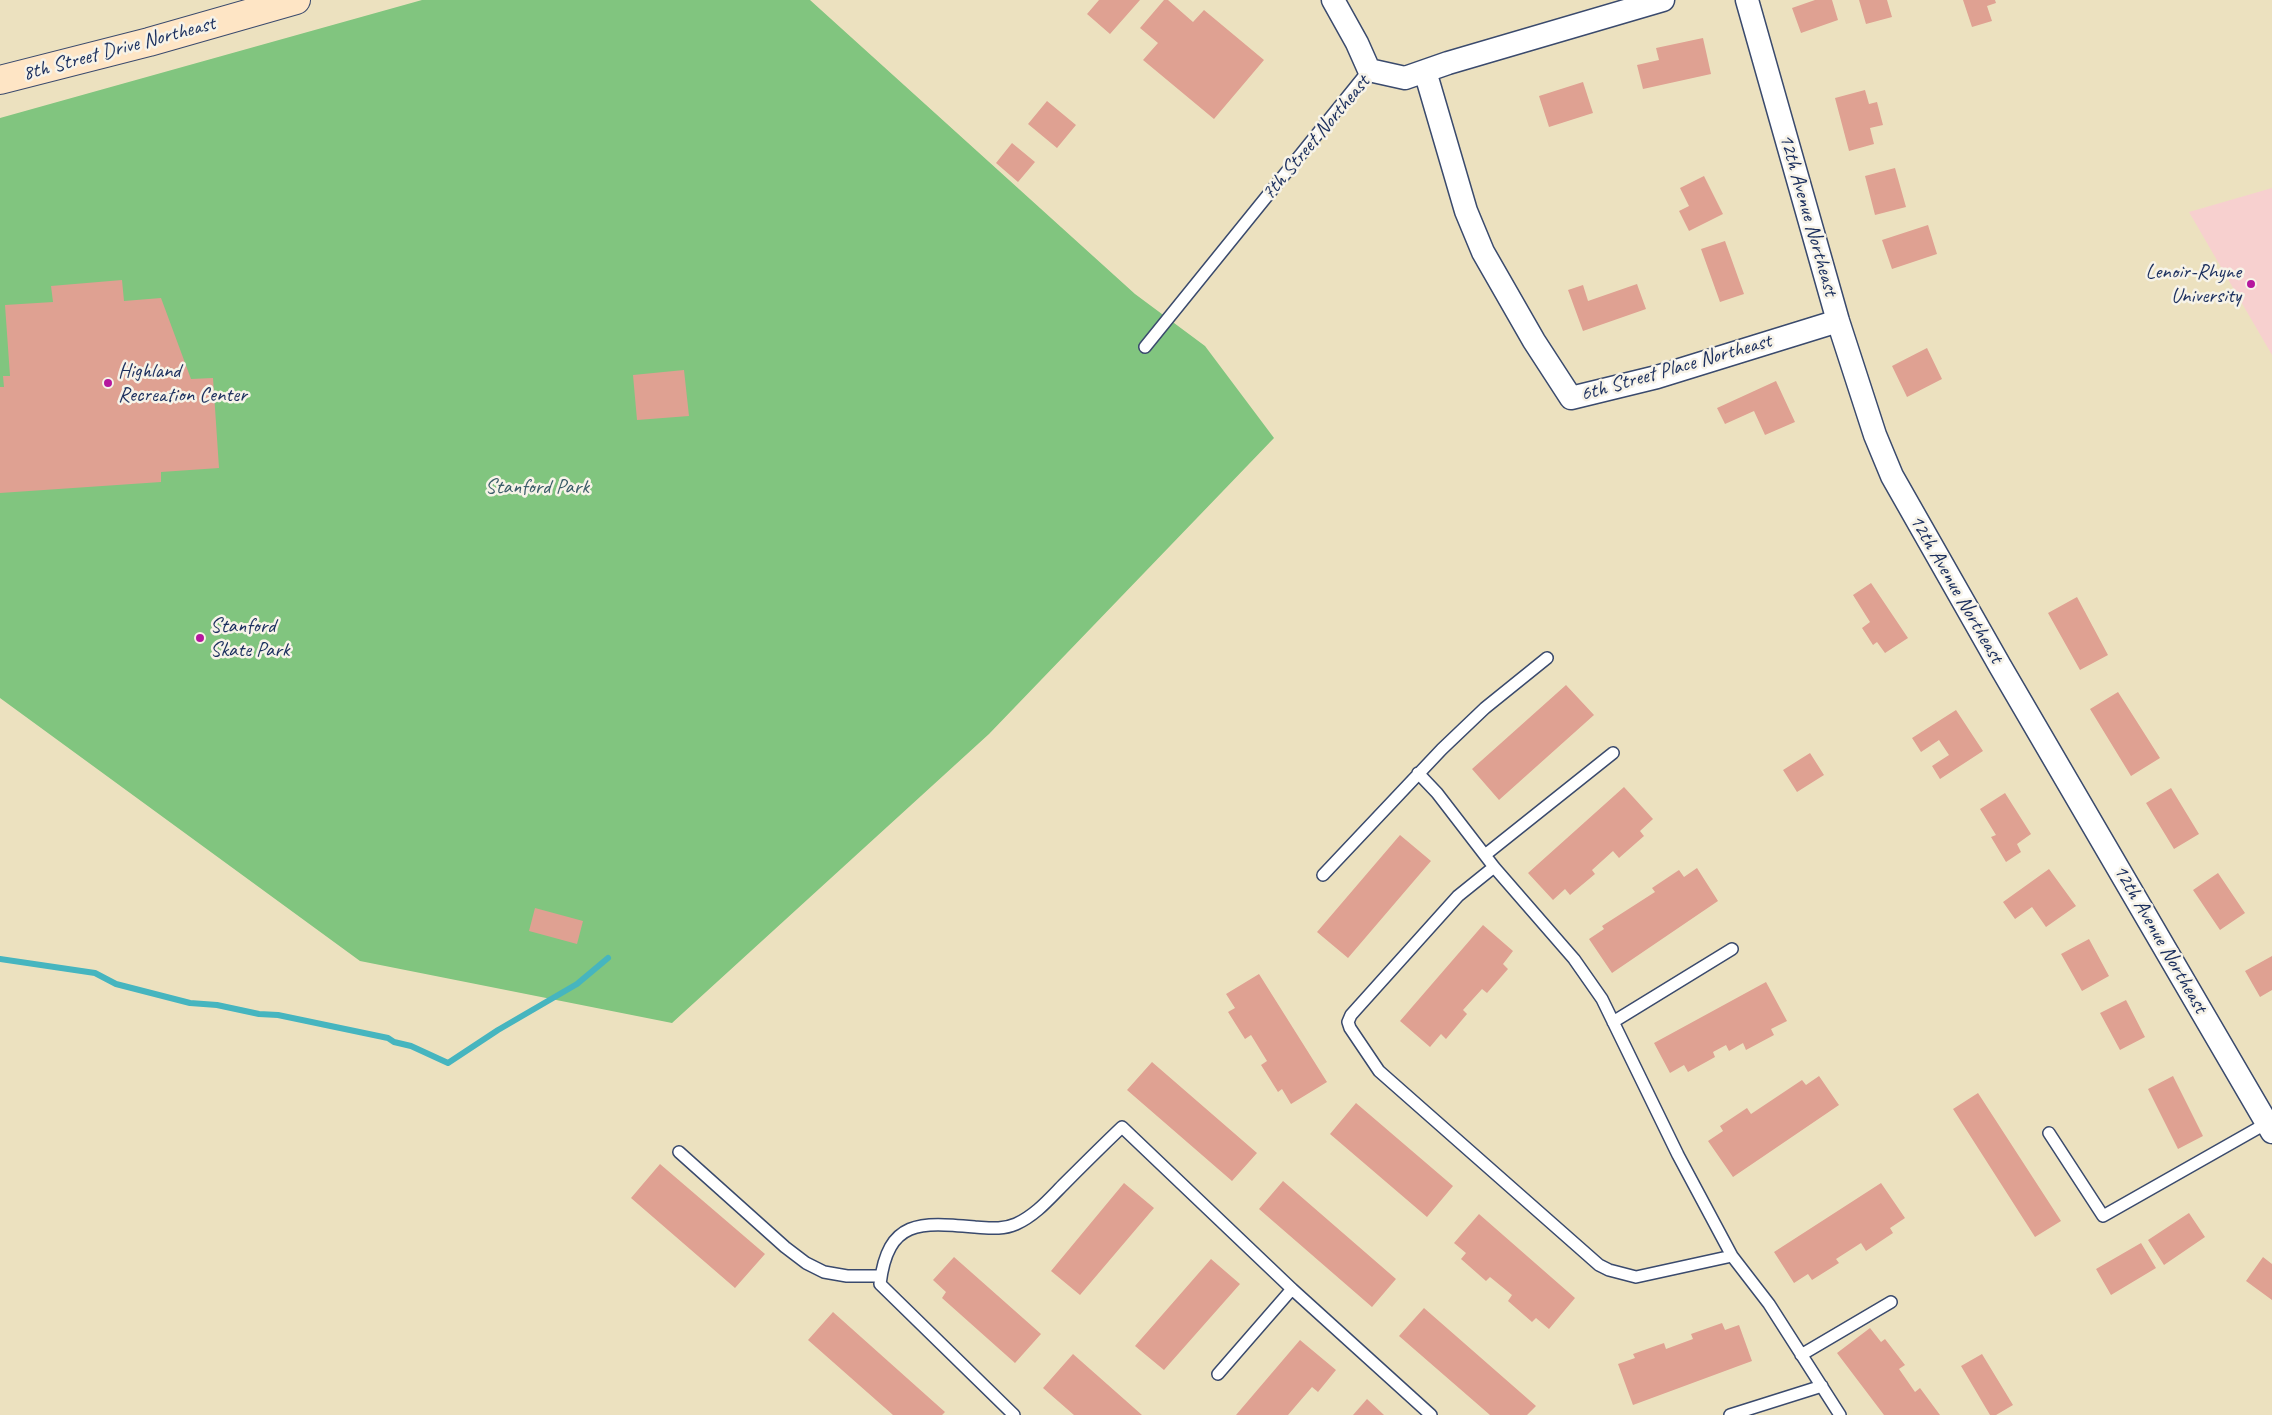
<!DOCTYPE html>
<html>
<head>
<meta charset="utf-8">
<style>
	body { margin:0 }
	canvas { display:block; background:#ece1bf }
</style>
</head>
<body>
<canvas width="2272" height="1415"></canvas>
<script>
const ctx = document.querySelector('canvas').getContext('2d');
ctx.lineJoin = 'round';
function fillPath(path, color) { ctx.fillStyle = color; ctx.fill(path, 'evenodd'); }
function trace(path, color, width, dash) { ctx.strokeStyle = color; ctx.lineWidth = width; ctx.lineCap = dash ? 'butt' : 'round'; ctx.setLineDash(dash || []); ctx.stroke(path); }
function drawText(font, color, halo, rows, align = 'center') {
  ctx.font = font + ' Caveat,sans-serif'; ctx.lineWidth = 5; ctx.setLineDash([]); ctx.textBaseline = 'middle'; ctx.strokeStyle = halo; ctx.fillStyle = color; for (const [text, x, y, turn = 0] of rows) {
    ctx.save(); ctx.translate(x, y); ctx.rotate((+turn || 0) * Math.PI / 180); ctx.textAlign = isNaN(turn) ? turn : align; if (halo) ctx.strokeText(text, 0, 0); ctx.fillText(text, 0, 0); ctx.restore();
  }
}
const built = new Path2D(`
	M2272 188V355L2189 212Z`);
const green = new Path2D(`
	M422 0H810L1135 294 1205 346 1274 438 989 734 672 1023 360 961 0 698V118Z`);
const stream = new Path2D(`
	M0 959 95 973 116 984 190 1003 217 1005 259 1014 278 1015 388 1038 394 1042 411 1046 448 1063 498 1030 577 984 608 958`);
const building = new Path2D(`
	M1099 0H1140L1110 34 1087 14Z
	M1164 0H1168L1193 22 1204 10 1264 60 1214 119 1143 60 1158 43 1140 28Z
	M1815 0H1832L1838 20 1801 33 1792 8Z
	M1859 0H1887L1892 17 1866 24Z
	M1963 0H1995L1996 3 1987 6 1992 21 1972 27Z
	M1703 38 1711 74 1643 89 1637 65 1659 60 1656 48Z
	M1583 82 1593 113 1549 127 1539 96Z
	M1865 90 1869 104 1877 102 1883 125 1870 128 1874 144 1849 151 1835 98Z
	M1047 101 1076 125 1057 148 1028 124Z
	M1012 143 1035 162 1018 182 996 163Z
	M1895 168 1906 207 1875 215 1865 176Z
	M1704 176 1723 214 1689 231 1679 211 1689 206 1680 188Z
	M1928 225 1937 254 1892 269 1882 240Z
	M1725 241 1744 294 1720 302 1701 249Z
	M122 280 124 301 161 298 191 379 213 378 219 468 161 472V482L0 493V387H4L3 376H10L5 305 53 302 51 286Z
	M1637 284 1646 309 1583 331 1568 290 1583 285 1588 301Z
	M1927 348 1942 379 1907 397 1892 366Z
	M684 370 689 416 637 420 633 375Z
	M1776 381 1795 422 1765 435 1754 411 1725 424 1717 408Z
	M1871 583 1908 638 1885 653 1877 642 1873 645 1862 628 1870 622 1853 595Z
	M2077 597 2108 655 2080 670 2048 613Z
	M1566 685 1594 715 1499 800 1472 769Z
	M2118 692 2160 758 2131 776 2090 709Z
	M1956 710 1983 751 1940 779 1932 766 1949 755 1939 740 1921 752 1912 738Z
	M1810 753 1824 775 1797 792 1783 770Z
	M1624 787 1653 819 1640 831 1644 836 1619 858 1613 851 1592 870 1595 874 1570 895 1565 889 1553 900 1528 873Z
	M2171 788 2199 834 2174 849 2146 803Z
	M2005 793 2031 834 2017 844 2021 852 2006 862 1991 837 1996 835 1980 809Z
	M1400 835 1431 861 1348 958 1317 932Z
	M1697 868 1718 901 1612 973 1589 939 1604 929 1602 926 1655 892 1652 888 1679 870 1684 877Z
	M2049 869 2076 906 2046 927 2032 907 2015 919 2003 902Z
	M2218 873 2245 913 2220 930 2193 890Z
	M535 908 583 921 577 944 529 931Z
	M1483 925 1513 951 1503 964 1508 969 1487 993 1482 989 1463 1010 1467 1014 1446 1039 1441 1034 1430 1047 1400 1021Z
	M2089 939 2109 976 2082 991 2061 954Z
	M2272 956V990L2260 997 2245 971Z
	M1259 974 1327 1082 1291 1104 1282 1089 1278 1092 1261 1065 1267 1061 1251 1035 1245 1039 1228 1012 1235 1008 1226 994Z
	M1766 982 1787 1021 1771 1029 1774 1035 1746 1050 1743 1043 1729 1051 1726 1045 1713 1052 1715 1057 1688 1072 1684 1065 1670 1073 1654 1043Z
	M2126 1000 2145 1037 2120 1050 2100 1013Z
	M1152 1062 1257 1153 1232 1181 1127 1090Z
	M1819 1076 1839 1105 1733 1177 1708 1141 1723 1131 1720 1126 1747 1108 1751 1114 1802 1080 1806 1085Z
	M2173 1076 2203 1136 2178 1149 2148 1089Z
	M1978 1093 2061 1221 2035 1237 1953 1109Z
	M1356 1103 1453 1186 1427 1217 1330 1134Z
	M660 1164 765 1254 735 1288 631 1198Z
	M1283 1181 1396 1279 1372 1307 1259 1209Z
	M1124 1183 1154 1208 1080 1295 1051 1271Z
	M1881 1183 1905 1218 1890 1228 1893 1233 1866 1251 1861 1243 1836 1259 1839 1263 1812 1280 1808 1274 1794 1283 1774 1252Z
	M2189 1213 2205 1237 2164 1265 2148 1240Z
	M1479 1214 1575 1298 1549 1329 1536 1318 1532 1322 1508 1301 1512 1295 1490 1277 1486 1281 1461 1259 1466 1253 1454 1243Z
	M2141 1243 2156 1268 2111 1295 2096 1269Z
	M954 1257 1041 1334 1015 1363 942 1298 946 1292 933 1280Z
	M2263 1257 2272 1264V1300L2246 1281Z
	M1211 1259 1240 1284 1164 1370 1135 1346Z
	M1424 1308 1536 1406 1527 1415H1490L1399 1336Z
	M833 1312 945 1412 942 1415H893L808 1340Z
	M1722 1323 1725 1330 1739 1325 1752 1361 1633 1405 1618 1364 1635 1358 1633 1354 1664 1343 1666 1349 1693 1339 1691 1334Z
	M1870 1328 1881 1342 1885 1339 1905 1365 1899 1369 1915 1392 1920 1388 1940 1415H1884L1837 1353Z
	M1300 1340 1336 1370 1318 1392 1312 1387 1288 1415H1236Z
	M1073 1354 1142 1415H1074L1043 1388Z
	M1982 1354 2013 1405 1996 1415H1990L1961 1366Z
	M1367 1399 1384 1415H1353Z`);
const service = new Path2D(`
	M1145 347 1369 70
	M1418 773 1437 793 1494 867 1574 959 1602 999 1678 1155 1732 1256
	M1485 855 1613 753
	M1494 867 1458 896 1351 1015 1348 1022 1350 1028 1379 1071 1599 1265 1609 1270 1636 1277 1732 1256 1769 1304 1840 1415
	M1323 875 1442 749 1485 708 1547 658
	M1613 1022 1732 949
	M2049 1133 2103 1216 2267 1123
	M679 1152 785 1247 806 1263 824 1272 847 1276H881
	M1801 1355 1891 1302
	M1218 1374 1292 1289
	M1014 1415 880 1284C888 1219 920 1222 975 1227 990 1228 1002 1230 1016 1224 1036 1215 1050 1198 1065 1183 1084 1164 1103 1145 1122 1127L1292 1289 1431 1415
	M1730 1415 1822 1386`);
const minor = new Path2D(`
	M1333 0 1357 43 1369 70 1405 78 1448 63 1663 0
	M1747 0 1838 321 1875 435 1892 476 2000 666 2272 1132
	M1425 71 1466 211 1483 252 1534 341 1571 398 1657 377 1838 321`);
const secondary = new Path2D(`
	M0 80 149 42 296 0`);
const markers = [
	[2251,284,5,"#b5179e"],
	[108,383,5,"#b5179e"],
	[200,638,5,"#b5179e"]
];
const streetNames = [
	["8th Street Drive Northeast",119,49,-15],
	["7th Street Northeast",1316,138,-50],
	["12th Avenue Northeast",1808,215,74],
	["6th Street Place Northeast",1676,368,-16],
	["12th Avenue Northeast",1956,589,60],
	["12th Avenue Northeast",2160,939,60]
];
const poiNames = [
	["Lenoir-Rhyne",2241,272,"right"],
	["University",2241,296,"right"],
	["Highland",118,371],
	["Recreation Center",118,395],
	["Stanford",210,626],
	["Skate Park",210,650]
];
const parkNames = [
	["Stanford Park",537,487]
];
fillPath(built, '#f7d0cf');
fillPath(green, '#81c57f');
trace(stream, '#46b5bf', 6);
fillPath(building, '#dfa192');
trace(service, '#3a4a6d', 14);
trace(minor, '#3a4a6d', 25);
trace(secondary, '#3a4a6d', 30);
trace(service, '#fff', 11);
trace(minor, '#fff', 22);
trace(secondary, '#fee5c5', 28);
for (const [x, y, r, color] of markers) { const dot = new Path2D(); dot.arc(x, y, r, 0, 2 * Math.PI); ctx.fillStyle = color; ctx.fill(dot); trace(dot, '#f7f3e8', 2); }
drawText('21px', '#1b2f5e', '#f7f3e8', streetNames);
drawText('21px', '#1b2f5e', '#f7f3e8', poiNames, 'left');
drawText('21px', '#3a5c68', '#f7f3e8', parkNames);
</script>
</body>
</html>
